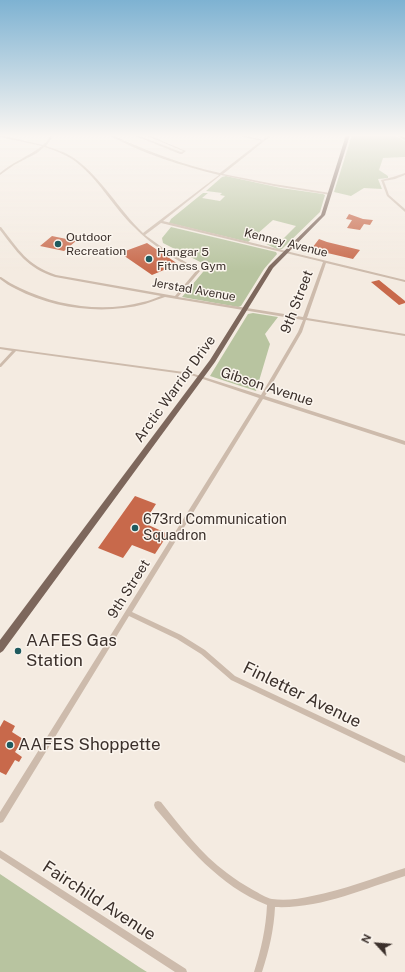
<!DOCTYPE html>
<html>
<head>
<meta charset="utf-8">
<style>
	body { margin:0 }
	#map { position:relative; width:405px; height:972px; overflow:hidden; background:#f4ebe1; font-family:"Public Sans",sans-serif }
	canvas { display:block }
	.north { position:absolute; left:357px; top:924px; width:40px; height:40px; -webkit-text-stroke:3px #fbf5ee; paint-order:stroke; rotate:296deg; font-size:11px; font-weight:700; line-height:16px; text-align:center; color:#3b302b }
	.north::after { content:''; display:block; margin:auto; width:14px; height:18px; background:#3b302b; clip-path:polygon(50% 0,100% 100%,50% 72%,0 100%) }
</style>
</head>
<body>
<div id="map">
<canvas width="405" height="972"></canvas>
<div class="north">N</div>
</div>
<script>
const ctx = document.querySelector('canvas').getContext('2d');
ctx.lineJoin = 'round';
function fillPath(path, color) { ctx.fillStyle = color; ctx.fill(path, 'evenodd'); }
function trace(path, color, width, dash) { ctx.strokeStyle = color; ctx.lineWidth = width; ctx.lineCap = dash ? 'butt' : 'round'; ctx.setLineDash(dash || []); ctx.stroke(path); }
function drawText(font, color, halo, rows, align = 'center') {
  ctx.font = font + ' "Public Sans",sans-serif'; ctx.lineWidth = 3; ctx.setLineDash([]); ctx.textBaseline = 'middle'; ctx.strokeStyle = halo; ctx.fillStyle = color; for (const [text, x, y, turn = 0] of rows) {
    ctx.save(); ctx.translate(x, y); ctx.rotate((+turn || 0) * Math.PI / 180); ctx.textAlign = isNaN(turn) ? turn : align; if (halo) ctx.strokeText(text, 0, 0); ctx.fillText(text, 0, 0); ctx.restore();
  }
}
const green = new Path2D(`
	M352 135H394L405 141V157L383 158 379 170 388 176V178L378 179 382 189 364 188 351 196 334 192Z
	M226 176 281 188 323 194 325 195 320 212 282 249 279 250 266 244 277 245 296 226 273 220 248 242 169 223 171 219 203 193H208L202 198 220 201 225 196 220 195 222 193 206 191 222 177Z
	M171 227 276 252 277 254 264 269 241 306 238 307 182 297 208 266 163 243 162 238Z
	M253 313 278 317 265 334 270 344 256 391 210 376 248 314Z
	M0 874 139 967 147 972H0Z`);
const building = new Path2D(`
	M349 214 363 219 373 220 370 225 364 224 360 230 347 228 352 220 346 219Z
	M52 236 76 241 64 251 40 246Z
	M319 239 327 242 360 250 353 259 323 252 318 255 309 252Z
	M147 243 178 264 152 275 120 253Z
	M379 280 405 301V303L399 305 371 282Z
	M135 496 156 504 144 523 168 534 155 554 132 545 123 558 98 548Z
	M4 720 15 726 12 732 23 739 15 752 22 757 19 762 15 760 6 775 0 772V727Z`);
const street = new Path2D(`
	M0 135 43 145 47 141 51 135H53L49 142 46 146C55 149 65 152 74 158 101 177 119 210 143 233L219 175C183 166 140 153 109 135H112C147 151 183 165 220 173L261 141 237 135H242L263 140 269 135H272L223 174 274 184 330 193 331 194V195L274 186 221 175 163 221 405 280V282L326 263 307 318 405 334V336L306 320 302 332 265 396 405 441V445L263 399 132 612 181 635 205 650 235 676 405 756V763L231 680 201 654 177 639 129 616 3 822 0 823V812L259 398 191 375 16 351 1 367H0V364L12 351 0 349V347L191 373 261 395 298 332 303 320 165 297C158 299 152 302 145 304 103 315 54 309 16 289 10 286 5 283 0 279V277H1C7 281 13 285 20 288 57 306 103 313 143 302 149 301 155 298 161 296L55 277C27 268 17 252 0 230V227H1C19 250 27 265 56 275L175 296 196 271C174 258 152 246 134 227 112 206 98 177 72 159 64 154 54 150 44 147L37 153 14 165 0 175V173C13 162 29 156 42 146L0 137ZM161 223 323 262 303 317 178 297 200 271 163 248 145 235Z
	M133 135H137L181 152 183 151 145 135H148L186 151 182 154H180Z
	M405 173V175L395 179 384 181 389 195 405 209V212L387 196 381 180 393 177Z
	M158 801 161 802C181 827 201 854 227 873 235 879 244 885 253 890 259 893 266 898 272 899 285 901 299 899 312 896 343 890 374 878 405 868V876C363 889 320 909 275 907 274 929 269 951 262 972H254C261 950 266 928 267 905 218 885 188 847 155 808L154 805 155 802Z
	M0 850 186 969 187 972H175L0 858Z`);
const secondary = new Path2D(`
	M396 135H401L405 138V140Z`);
const primary = new Path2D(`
	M346 135H350L325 215 273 268 215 362 3 651 0 653V640L210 360 269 266 321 215Z`);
const markers = [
	[58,244,4,"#1f5a5e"],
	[149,259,4,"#1f5a5e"],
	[135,528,4,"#1f5a5e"],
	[18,651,4,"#1f5a5e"],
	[10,745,4,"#1f5a5e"]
];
const farPoinames = [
	["Outdoor",66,237],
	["Recreation",66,251],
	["Hangar 5",157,252],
	["Fitness Gym",157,266]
];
const farStreetnames = [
	["Kenney Avenue",286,243,14],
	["Jerstad Avenue",194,290,10]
];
const streetNames = [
	["9th Street",297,302,-69],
	["Gibson Avenue",267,387,18],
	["Arctic Warrior Drive",175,389,-54],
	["9th Street",129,589,-58]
];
const poiNames = [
	["673rd Communication",143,520],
	["Squadron",143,536]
];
const nearPoinames = [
	["AAFES Gas",26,641],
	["Station",26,661],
	["AAFES Shoppette",18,745]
];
const nearStreetnames = [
	["Finletter Avenue",302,695,26],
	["Fairchild Avenue",99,901,33]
];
fillPath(green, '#b8c4a0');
fillPath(building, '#c8694b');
fillPath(street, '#cdbbac');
fillPath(secondary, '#a18a7d');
fillPath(primary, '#7d675c');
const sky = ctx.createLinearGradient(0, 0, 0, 271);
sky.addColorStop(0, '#7eb2d2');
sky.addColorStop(0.5, '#faf6f2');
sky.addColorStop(1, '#faf6f200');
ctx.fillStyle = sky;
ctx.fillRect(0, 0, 405, 271);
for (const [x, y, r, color] of markers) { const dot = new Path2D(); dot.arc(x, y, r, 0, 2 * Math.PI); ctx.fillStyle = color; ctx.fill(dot); trace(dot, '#fbf5ee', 1.5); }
drawText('12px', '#3b302b', '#fbf5ee', farPoinames, 'left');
drawText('12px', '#3b302b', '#fbf5ee', farStreetnames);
drawText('14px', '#3b302b', '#fbf5ee', streetNames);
drawText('14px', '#3b302b', '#fbf5ee', poiNames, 'left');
drawText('17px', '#3b302b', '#fbf5ee', nearPoinames, 'left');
drawText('17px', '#3b302b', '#fbf5ee', nearStreetnames);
</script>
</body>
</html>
